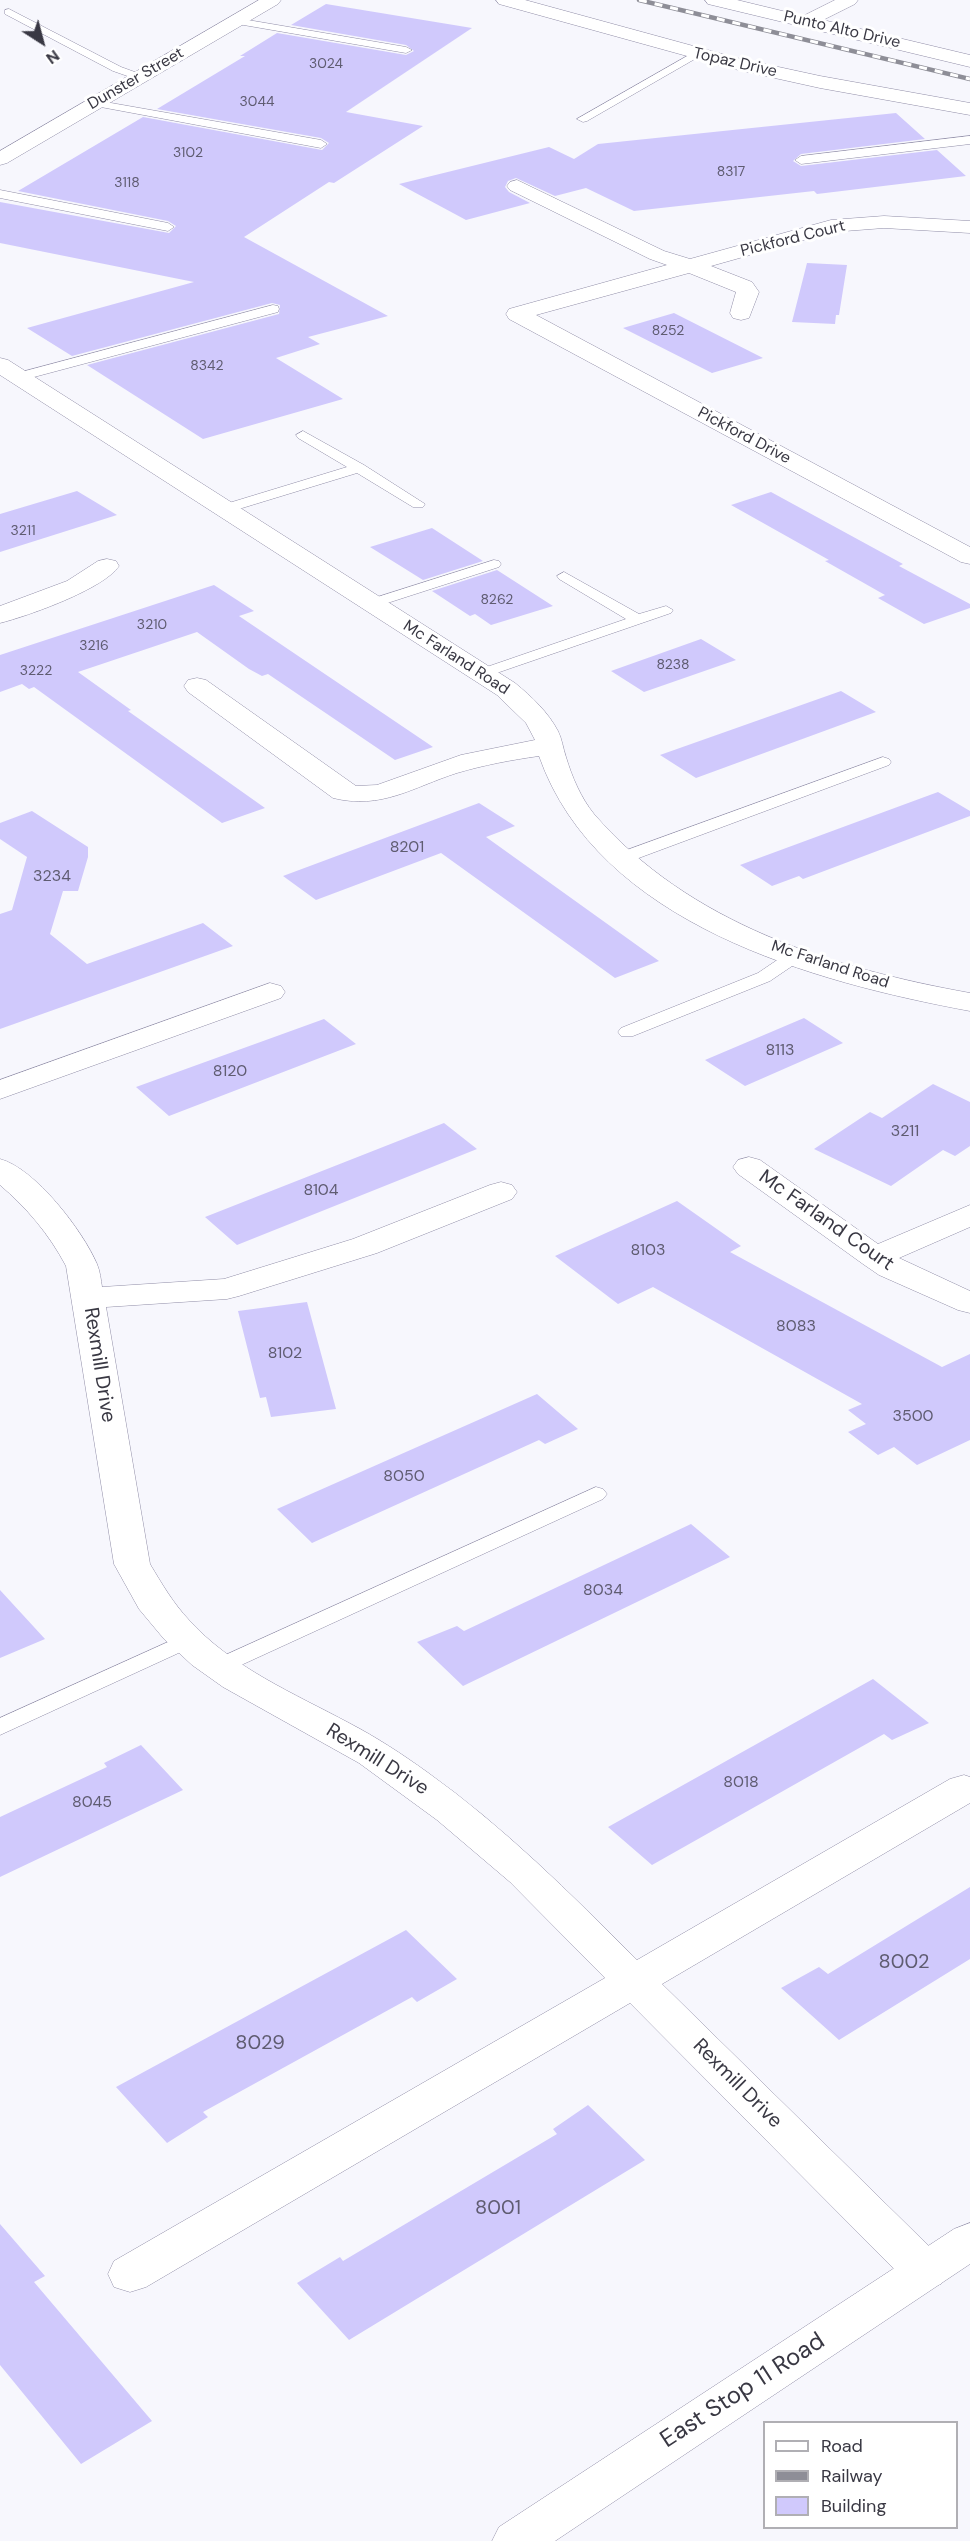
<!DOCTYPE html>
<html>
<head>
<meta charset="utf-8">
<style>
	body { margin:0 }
	#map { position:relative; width:970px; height:2541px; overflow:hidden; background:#f7f7fd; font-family:"DM Sans",sans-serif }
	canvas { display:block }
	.legend { position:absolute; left:763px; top:2421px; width:195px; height:108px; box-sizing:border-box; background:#fff; border:2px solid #b0afb4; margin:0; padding:8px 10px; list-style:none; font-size:18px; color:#393843 }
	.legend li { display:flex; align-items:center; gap:12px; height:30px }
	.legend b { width:30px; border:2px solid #b0afb4 }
	.north { position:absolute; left:12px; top:12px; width:60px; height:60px; -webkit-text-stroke:4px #fff; paint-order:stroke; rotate:144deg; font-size:16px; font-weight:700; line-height:24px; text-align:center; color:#393843 }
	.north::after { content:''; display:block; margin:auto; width:21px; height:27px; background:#393843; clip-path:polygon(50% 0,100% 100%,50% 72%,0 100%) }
</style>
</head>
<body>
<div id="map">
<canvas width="970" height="2541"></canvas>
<ul class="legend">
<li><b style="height:8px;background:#fff"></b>Road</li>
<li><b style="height:8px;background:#8e8e97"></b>Railway</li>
<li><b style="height:16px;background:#d0c9fc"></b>Building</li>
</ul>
<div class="north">N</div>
</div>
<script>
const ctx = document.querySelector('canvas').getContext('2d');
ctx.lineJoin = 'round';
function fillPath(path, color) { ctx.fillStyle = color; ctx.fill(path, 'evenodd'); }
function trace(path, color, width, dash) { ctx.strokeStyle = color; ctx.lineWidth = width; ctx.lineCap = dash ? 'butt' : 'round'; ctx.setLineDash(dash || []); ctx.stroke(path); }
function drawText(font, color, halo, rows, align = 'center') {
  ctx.font = font + ' "DM Sans",sans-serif'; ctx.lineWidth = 6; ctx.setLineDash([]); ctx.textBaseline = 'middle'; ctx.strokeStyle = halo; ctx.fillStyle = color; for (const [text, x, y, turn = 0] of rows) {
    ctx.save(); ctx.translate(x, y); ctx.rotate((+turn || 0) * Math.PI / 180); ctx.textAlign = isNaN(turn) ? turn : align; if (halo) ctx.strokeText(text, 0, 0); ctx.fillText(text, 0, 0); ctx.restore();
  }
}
const building = new Path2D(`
	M326 4 472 28 346 112 423 126 334 183 329 182 244 237 388 316 308 337 320 344 276 358 343 399 203 439 87 365 279 314 280 305 272 303 72 356 27 328 194 282 0 243V202L169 233 176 226 168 221 18 191 143 117 322 150 329 143 321 138 157 109 245 56H240L277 33 406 55 414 51 406 45 291 25Z
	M896 113 925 139 801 154 793 161 801 166 937 150 966 176 817 194 814 191 634 211 586 188 555 196 516 178 508 181 505 187 509 192 530 203 466 220 399 184 549 147 574 159 598 144Z
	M807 263 847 265 839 315H836L835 324 792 322Z
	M674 313 763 358 712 373 623 328Z
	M77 491 117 515 0 552V514Z
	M771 492 903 564 899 566 970 604V608L924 624 878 598 885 595 825 561 829 560 731 505Z
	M432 528 483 561 423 580 370 547Z
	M497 570 553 606 491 625 475 614 470 616 432 591Z
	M214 585 254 611 239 616 433 747 395 760 268 674 262 676 249 669 197 632 78 672 131 710 128 711 265 808 222 823 34 687 29 689 22 684 0 692V655Z
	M701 639 736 660 644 692 611 671Z
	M841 691 876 712 696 778 660 755Z
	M938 792 970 811V816L803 879 799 876 772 886 740 865Z
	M479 803 515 826 486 837 659 961 615 978 441 853 316 900 283 876Z
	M32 811 88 847V857L78 891H63L50 934 87 964 203 923 233 946 0 1029V914L12 910 27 857 0 839V823Z
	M804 1018 843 1043 745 1086 705 1060Z
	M324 1019 356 1044 169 1116 136 1087Z
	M933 1084 970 1102V1146L955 1156 943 1150 891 1186 814 1149 870 1112 882 1118Z
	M444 1123 477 1149 237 1245 205 1217Z
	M677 1201 741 1246 730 1252 942 1367 970 1354V1440L917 1465 894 1447 878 1455 848 1432 866 1424 848 1410 862 1404 653 1287 618 1304 555 1256Z
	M307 1302 336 1409 271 1417 266 1397 260 1398 238 1311Z
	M537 1394 578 1429 545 1444 539 1440 312 1543 277 1509Z
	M691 1524 730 1557 463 1686 417 1642 457 1626 464 1631Z
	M0 1590 45 1639 0 1658Z
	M873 1679 929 1723 892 1740 884 1734 652 1865 608 1827Z
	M141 1745 183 1790 0 1877V1817L107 1767 104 1763Z
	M970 1887V1959L839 2040 781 1988 819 1967 828 1974Z
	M406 1930 457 1979 417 2002 412 1997 203 2112 208 2117 167 2143 116 2087Z
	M588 2105 645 2160 349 2340 297 2283 340 2257 343 2261 557 2134 553 2129Z
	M0 2224 45 2276 34 2282 152 2421 81 2464 0 2365Z`);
const service = new Path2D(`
	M9 9 121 67 143 75 145 77 139 80 113 71 5 14V10Z
	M236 18 406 47 412 50 406 53 232 23 231 21Z
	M696 51 700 52V56L587 121 583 122 577 119Z
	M94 100 321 140 327 144 321 148 90 105 88 103Z
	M970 136V144L801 164 795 160 801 156Z
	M0 190 168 223 174 227 168 231 0 198Z
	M273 305 278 306 279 309 278 312 19 381 12 377 14 374Z
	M303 431 364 465 425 504 423 507H413L357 473 229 512H219L217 509 219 506 347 467 298 438 296 435Z
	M494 560 499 561 501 564 499 567 375 607H365L363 604 365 601Z
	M564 572 639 614 666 606 673 610 671 613 488 676H478L475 673 478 670 626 619 559 579 557 576Z
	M883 757 889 759 891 762 889 765 628 862 622 863 614 858 616 854Z
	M795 951 801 952 804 956 801 960 770 981 633 1036H621L618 1032 621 1028 758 973 789 952Z
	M596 1487 603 1489 607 1494 603 1499 226 1672 218 1674 210 1672 207 1667 210 1662Z
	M188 1633 196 1635 199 1640 196 1645 0 1735V1718Z`);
const minor = new Path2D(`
	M259 0H281L278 4 7 163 0 165V151Z
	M496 0H525L737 58 820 76 970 103V115L820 88 734 69 499 4Z
	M705 0H737L803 16 835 0H858L855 4 823 20 970 55V67L708 4Z
	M517 180 664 251 690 259 831 220 884 216 970 221V233L884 228 832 232 711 266 752 282 759 292 749 318 741 320 733 318 730 313 736 292 689 273 536 315 970 547V564L961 562 509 319 506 314 509 309 667 265 650 259 510 190 507 186 510 182Z
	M0 358 8 360 515 683C532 697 548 712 558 731 562 739 563 748 566 757 572 777 581 798 594 814 689 924 832 968 970 993V1011C814 982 598 924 539 756 511 760 484 765 457 773 413 787 382 810 333 798L188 692 184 686 188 680 197 678 206 680 356 786 377 785 461 755 535 740 526 723 497 695 0 375Z
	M107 559 116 561 119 566C104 589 28 616 0 623V606L67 581 98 561Z
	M270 983 281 986 285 992 281 998 0 1099V1080Z
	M749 1157 760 1160 878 1244 970 1205V1227L899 1258 970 1291V1313L958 1310 879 1275 863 1264 738 1174 733 1167 738 1160Z
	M0 1159C35 1168 83 1231 97 1264 100 1271 101 1280 102 1287L224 1279 353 1239 490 1185 501 1182 512 1185 517 1192 512 1199 377 1253 239 1296 227 1299 106 1307 150 1564C162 1584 173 1603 189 1620 231 1667 295 1694 349 1723 376 1737 402 1754 427 1772 504 1827 570 1893 637 1960L950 1779 964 1775 970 1777V1803L662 1984 941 2258 947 2271 941 2284 925 2289 909 2284 630 2003 146 2287 130 2292 114 2287 108 2274 114 2261 605 1978 510 1882 437 1820 359 1763 223 1687 192 1665 164 1639 139 1609 114 1564 66 1266C49 1234 27 1208 0 1185Z`);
const secondary = new Path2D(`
	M970 2223V2264L555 2541H492L499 2527 954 2229Z`);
const rail = new Path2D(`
	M639 0 970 79`);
const farNumbernames = [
	["3024",326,64],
	["3044",257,102],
	["3102",188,153],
	["8317",731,172],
	["3118",127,183],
	["8252",668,331],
	["8342",207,366],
	["3211",23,531],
	["8262",497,600],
	["3210",152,625],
	["3216",94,646],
	["8238",673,665],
	["3222",36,671]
];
const farStreetnames = [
	["Punto Alto Drive",842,30,13],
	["Topaz Drive",735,63,13],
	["Dunster Street",136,79,-30],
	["Pickford Court",793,239,-14],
	["Pickford Drive",744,436,28],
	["Mc Farland Road",456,658,33],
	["Mc Farland Road",830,965,18]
];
const numberNames = [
	["8201",407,848],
	["3234",52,877],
	["8113",780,1051],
	["8120",230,1072],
	["3211",905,1132],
	["8104",321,1191],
	["8103",648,1251],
	["8083",796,1327],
	["8102",285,1354],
	["3500",913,1417],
	["8050",404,1477],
	["8034",603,1591],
	["8018",741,1783],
	["8045",92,1803]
];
const streetNames = [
	["Mc Farland Court",826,1221,35],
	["Rexmill Drive",99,1365,81],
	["Rexmill Drive",377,1760,32],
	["Rexmill Drive",737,2084,45]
];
const nearNumbernames = [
	["8002",904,1963],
	["8029",260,2044],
	["8001",498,2209]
];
const nearStreetnames = [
	["East Stop 11 Road",743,2391,-33]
];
fillPath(building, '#d0c9fc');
trace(service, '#908da7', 1);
trace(minor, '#908da7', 1);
trace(secondary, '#908da7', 1);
fillPath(service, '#fff');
fillPath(minor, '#fff');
fillPath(secondary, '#fff');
trace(rail, '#8e8e97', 4.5);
trace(rail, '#fff', 3, [8]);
drawText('14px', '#5f5c71', null, farNumbernames);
drawText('16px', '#393843', '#fff', farStreetnames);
drawText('16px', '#5f5c71', null, numberNames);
drawText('20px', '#393843', '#fff', streetNames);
drawText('20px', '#5f5c71', null, nearNumbernames);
drawText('24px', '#393843', '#fff', nearStreetnames);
</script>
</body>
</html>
